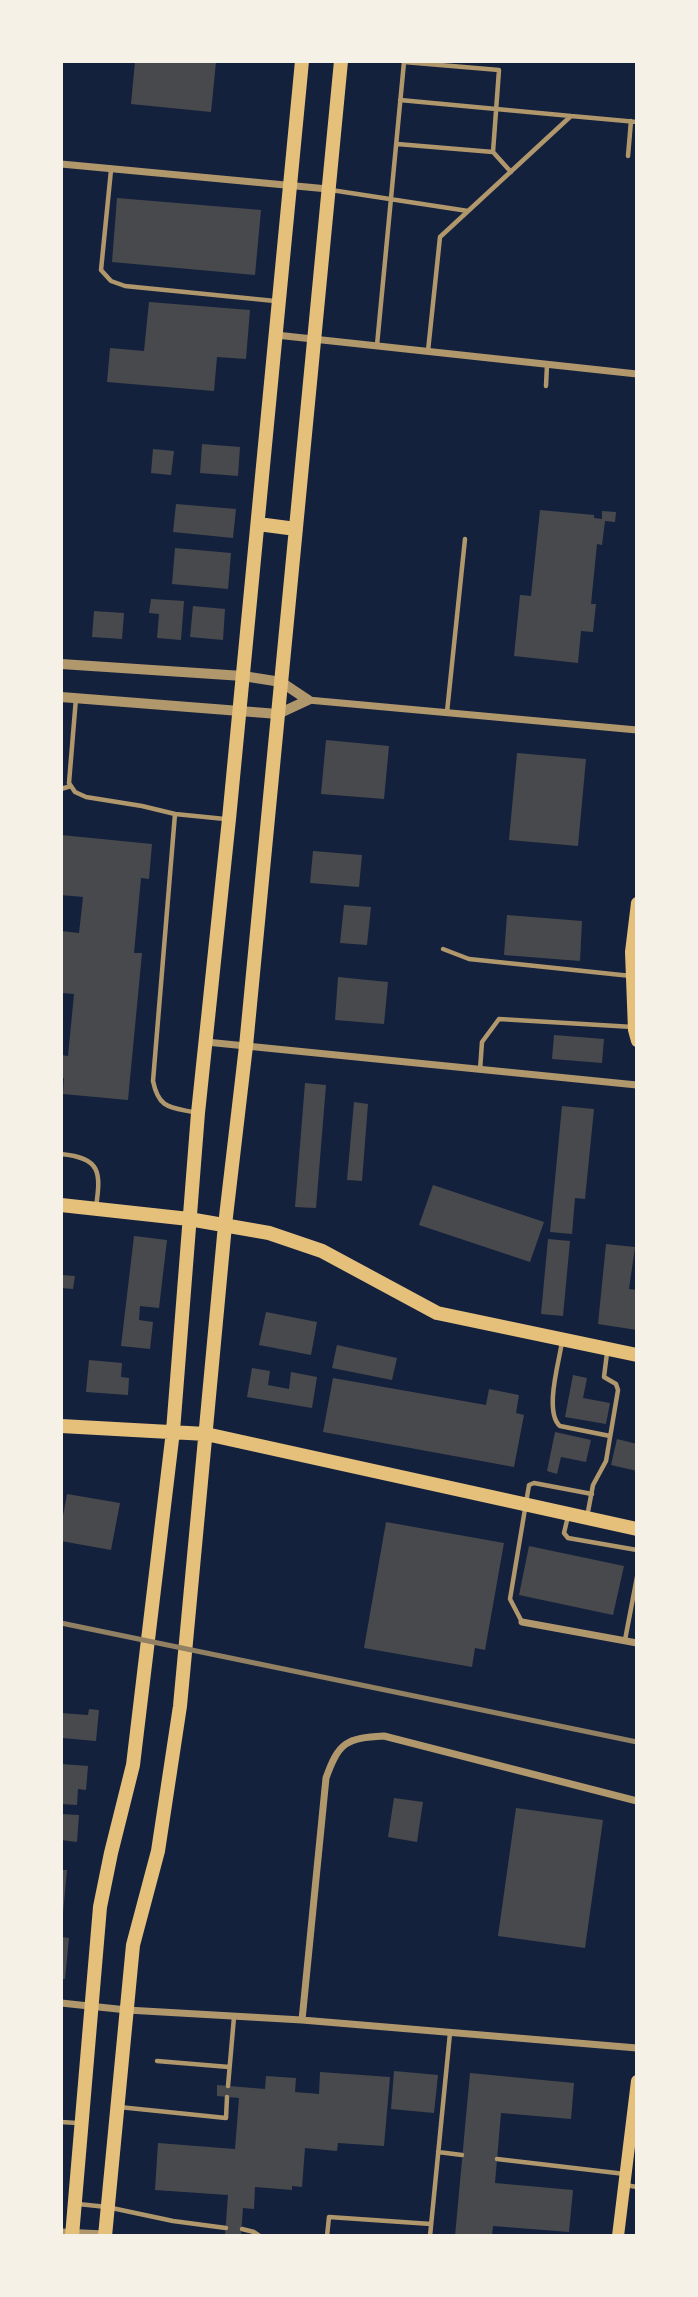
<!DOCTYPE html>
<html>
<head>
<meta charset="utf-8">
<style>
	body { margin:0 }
	#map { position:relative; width:698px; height:2297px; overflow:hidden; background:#14213d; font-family:Poppins,sans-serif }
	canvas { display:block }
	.frame { position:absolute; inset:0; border:63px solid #f6f1e7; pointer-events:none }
</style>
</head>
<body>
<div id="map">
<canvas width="698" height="2297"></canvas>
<div class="frame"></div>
</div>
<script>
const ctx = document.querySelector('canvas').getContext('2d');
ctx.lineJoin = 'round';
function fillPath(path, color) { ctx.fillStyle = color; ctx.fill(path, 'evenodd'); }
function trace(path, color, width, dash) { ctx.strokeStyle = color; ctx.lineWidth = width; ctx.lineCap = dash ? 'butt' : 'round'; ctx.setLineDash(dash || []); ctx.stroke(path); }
const building = new Path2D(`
	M135 61 216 62 211 112 131 104Z
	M117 198 261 210 255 275 112 262Z
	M149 302 250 310 246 359 217 357 214 391 107 382 110 348 144 351Z
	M202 444 240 447 238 476 200 473Z
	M153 449 174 451 171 475 151 473Z
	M176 504 236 509 233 538 173 532Z
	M540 510 594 515V518L602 519V511L616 512 615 522 605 521 602 545 597 544 591 604H596L593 632 581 631 578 663 514 656 520 595 531 596Z
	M175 548 231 553 228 589 172 584Z
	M151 599 184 601 181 640 157 638 159 614 149 613Z
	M193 606 225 609 223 640 190 637Z
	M94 611 124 613 122 639 92 637Z
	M326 740 389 746 384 799 321 794Z
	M517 753 586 759 578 846 509 840Z
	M61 835 152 844 149 879 141 878 134 953H142L128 1100 63 1094 64 1078H61V1055L68 1056 74 994 61 993V931L79 933 83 897 61 895Z
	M313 851 362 855 359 887 310 883Z
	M344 905 371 907 367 945 340 943Z
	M507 915 582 921 580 961 504 955Z
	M338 977 388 982 384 1024 335 1020Z
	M554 1035 604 1039 602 1063 552 1059Z
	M305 1083 326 1085 316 1208 295 1207Z
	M354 1102 368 1104 362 1181 347 1180Z
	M562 1106 594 1109 585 1199 575 1198 572 1234 550 1232Z
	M433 1185 544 1222 530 1262 419 1225Z
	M134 1236 167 1240 159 1308 140 1306 139 1320 153 1322 150 1349 121 1346Z
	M548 1239 570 1241 563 1316 541 1314Z
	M606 1244 635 1247 629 1289 637 1290V1330L598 1324Z
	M61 1275 75 1276 73 1289 61 1288Z
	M266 1312 317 1322 311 1355 259 1345Z
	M337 1345 397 1358 392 1380 332 1368Z
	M89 1360 122 1363 121 1377 129 1378 128 1395 86 1392Z
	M252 1368 270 1371 268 1385 289 1389 291 1372 317 1377 312 1408 247 1397Z
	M573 1375 587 1378 583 1398 610 1403 606 1424 565 1417Z
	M333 1378 486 1405 489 1389 519 1395 516 1413 524 1415 514 1467 323 1432Z
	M555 1432 591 1440 586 1462 561 1457 557 1474 547 1471Z
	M617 1439 637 1444V1471L611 1465Z
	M67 1494 120 1503 111 1550 61 1541V1527Z
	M386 1522 504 1543 485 1650 475 1648 472 1667 364 1648Z
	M529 1546 624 1566 613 1615 519 1595Z
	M89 1709 99 1710 96 1741 62 1738 61 1713 88 1715Z
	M61 1764 88 1766 86 1790 78 1789 77 1805 61 1804Z
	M394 1798 423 1802 417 1842 388 1837Z
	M516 1808 603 1820 585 1948 498 1936Z
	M61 1814 79 1815 77 1842 61 1840Z
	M61 1870H67L63 1913H61Z
	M61 1937 69 1938 65 1979H61Z
	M394 2071 438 2075 434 2113 391 2109Z
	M320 2072 390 2077 384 2146 338 2143 337 2151 305 2148 302 2187 292 2186V2190L255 2187 254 2209 243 2208 241 2236H225L228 2195 155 2190 158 2143 235 2149 239 2098 217 2096V2085L265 2089 266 2076 296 2078 295 2092 319 2094Z
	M470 2073 574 2083 571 2119 501 2113 495 2183 573 2190 569 2232 493 2226 492 2236H455Z`);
const service = new Path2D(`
	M400 100 571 116
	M397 144 493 152
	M628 156 631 121
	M111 170 101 270 111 281 125 286 275 301
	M331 190 468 211
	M377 345 404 62 499 70 493 152 511 172
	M428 351 440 237 571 116 637 122
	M546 386 547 365
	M76 698 69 783 75 792 86 797 142 806 175 814
	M447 712 465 539
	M61 789 71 786
	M443 949 469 959 631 976
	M480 1070 482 1042 499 1019 633 1027
	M197 1113C171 1107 159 1110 153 1081L175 814 225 819
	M61 1154C101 1158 101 1172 96 1207
	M562 1342C559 1362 544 1412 560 1426L610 1436
	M568 1516 564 1533 568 1538 637 1550
	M587 1517 593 1485 606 1461 618 1390 616 1384 604 1377 607 1353
	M522 1622 510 1599 529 1485 534 1483 592 1494
	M625 1640 637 1577
	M157 2061 229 2067
	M228 2086 234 2017
	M119 2107 226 2118 227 2097
	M61 2122 77 2123
	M438 2152 462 2155
	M497 2159 625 2174
	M625 2185 637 2187
	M78 2204 107 2207 173 2221 226 2228
	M242 2229 254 2232 260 2236
	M327 2236 329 2217 431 2224
	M430 2236 450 2033`);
const minor = new Path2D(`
	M61 164 328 189
	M276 335 637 374
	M308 700 637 730
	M206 1042 637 1085
	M522 1622 637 1643
	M61 2003 127 2010 302 2020 637 2048
	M302 2020 326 1778C339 1742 346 1738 384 1736L637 1801
	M61 2232 105 2234`);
const tertiary = new Path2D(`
	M61 664 243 676 281 682 308 700
	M61 697 278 714 308 700`);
const secondary = new Path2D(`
	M637 903 631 952 634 1030 637 1041
	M618 2236 637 2081`);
const primary = new Path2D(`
	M258 524 296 529
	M61 1205 189 1219 269 1233 322 1251 437 1313 637 1355
	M61 1426 206 1434 637 1529
	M72 2236 100 1907 111 1853 133 1765 173 1431 198 1113 229 819 302 61
	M105 2236 133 1945 158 1851 180 1706 225 1225 246 1046 341 61`);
const rail = new Path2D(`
	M61 1623 637 1742`);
fillPath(building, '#48494c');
trace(service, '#b1986c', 4.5);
trace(minor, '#b1986c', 7);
trace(tertiary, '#b1986c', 10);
trace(secondary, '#e5c07b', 12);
trace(primary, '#e5c07b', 14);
trace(rail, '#918062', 5);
</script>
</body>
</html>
